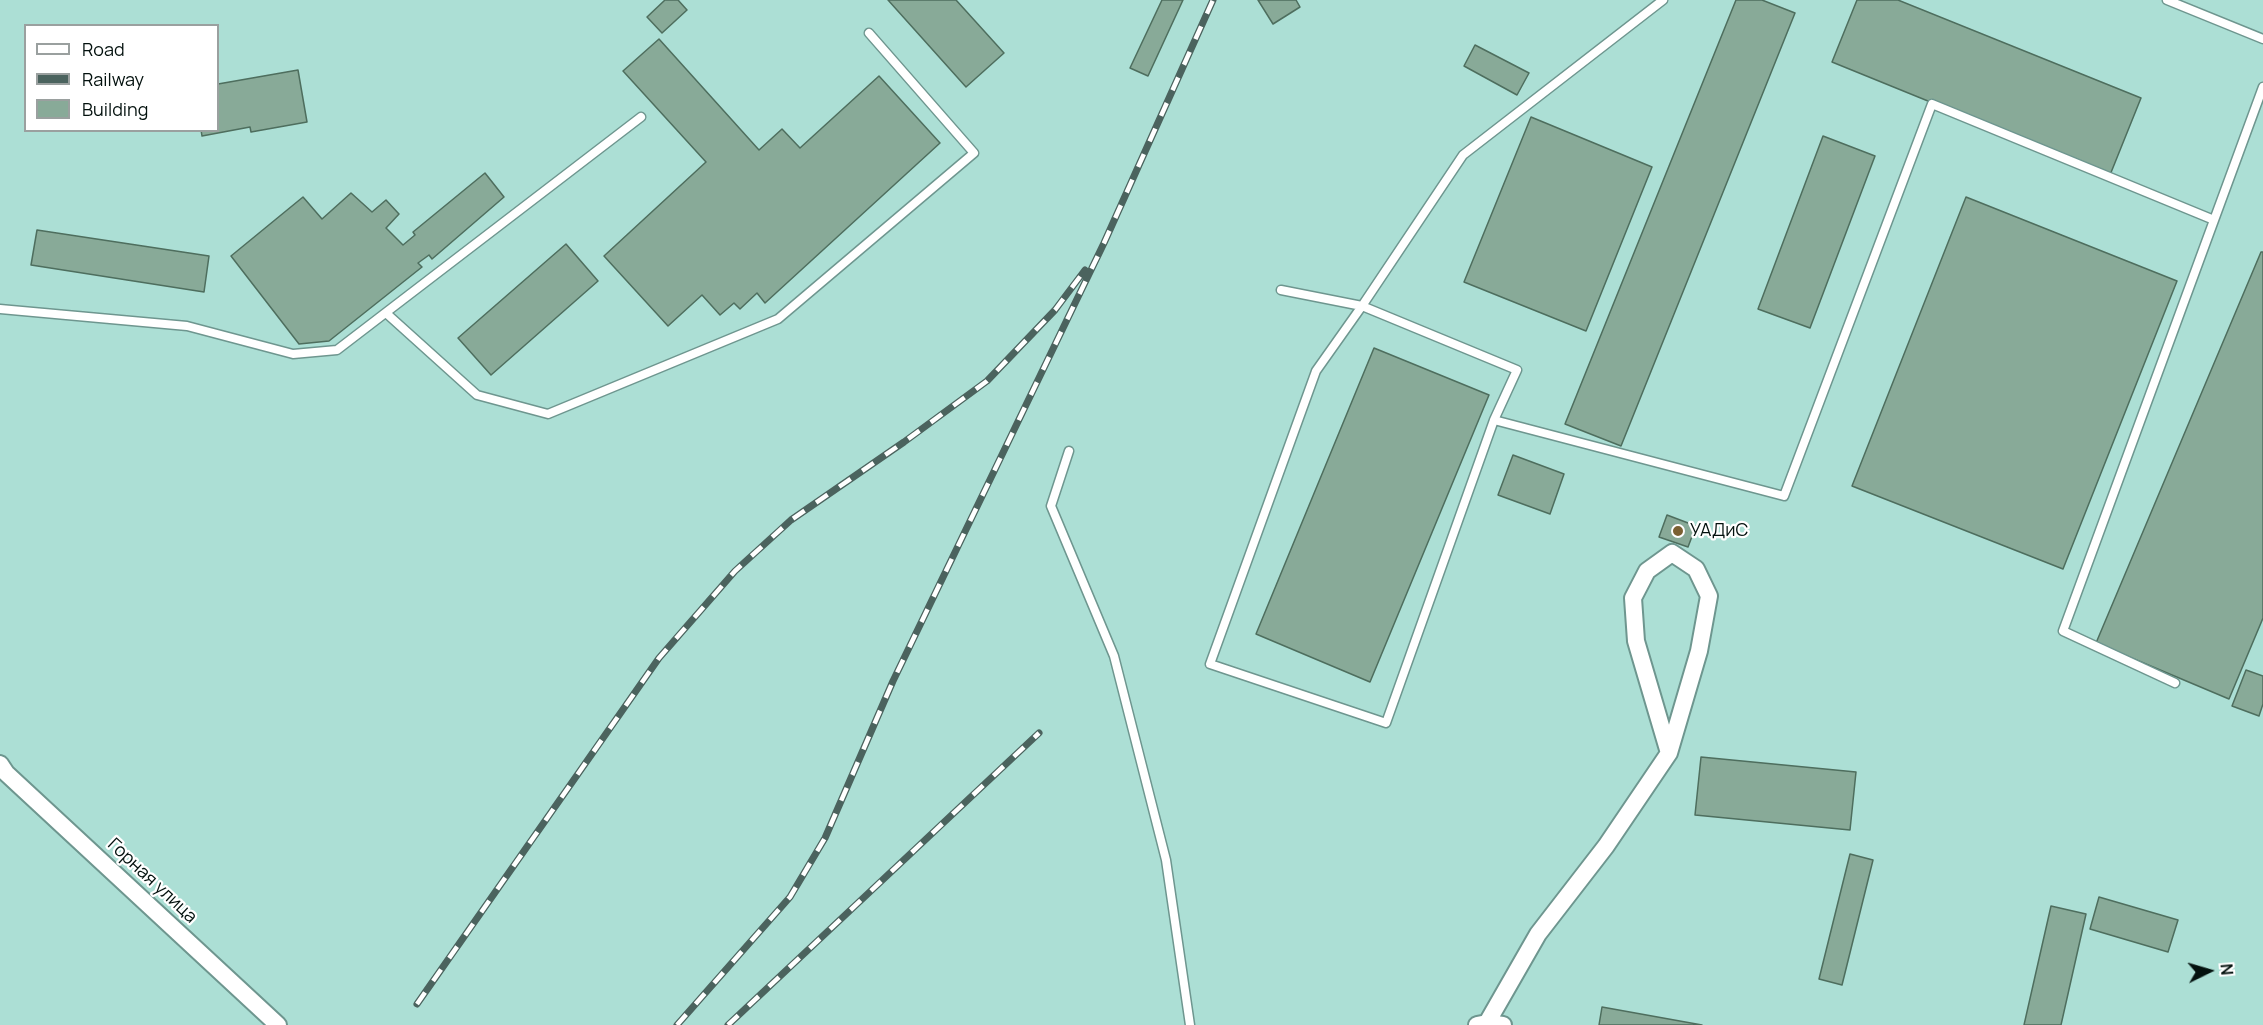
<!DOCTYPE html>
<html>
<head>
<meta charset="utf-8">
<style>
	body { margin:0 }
	#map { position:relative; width:2263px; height:1025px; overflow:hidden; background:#c0eae2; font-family:Manrope,sans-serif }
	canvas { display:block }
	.legend { position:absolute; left:24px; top:24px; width:195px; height:108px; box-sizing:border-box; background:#fff; border:2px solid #9aa09f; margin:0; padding:8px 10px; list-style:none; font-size:18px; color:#03110e }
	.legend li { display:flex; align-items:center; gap:12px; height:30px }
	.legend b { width:30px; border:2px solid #9aa09f }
	.north { position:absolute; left:2179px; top:941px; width:60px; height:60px; -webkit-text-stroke:4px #fff; paint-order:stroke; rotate:85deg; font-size:16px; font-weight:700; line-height:24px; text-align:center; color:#03110e }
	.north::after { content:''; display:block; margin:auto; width:21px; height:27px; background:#03110e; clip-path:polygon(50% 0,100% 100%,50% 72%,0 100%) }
</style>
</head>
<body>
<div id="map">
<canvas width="2263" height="1025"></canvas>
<ul class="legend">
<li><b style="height:8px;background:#fff"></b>Road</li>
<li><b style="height:8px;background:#4b635e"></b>Railway</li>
<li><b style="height:16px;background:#88aa98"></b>Building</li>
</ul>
<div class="north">N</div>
</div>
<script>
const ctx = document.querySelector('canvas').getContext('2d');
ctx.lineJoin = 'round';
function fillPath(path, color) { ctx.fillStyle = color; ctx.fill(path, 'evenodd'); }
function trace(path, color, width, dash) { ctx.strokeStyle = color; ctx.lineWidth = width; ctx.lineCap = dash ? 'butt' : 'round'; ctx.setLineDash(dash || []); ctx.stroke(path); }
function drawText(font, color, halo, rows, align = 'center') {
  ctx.font = font + ' Manrope,sans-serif'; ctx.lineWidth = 4.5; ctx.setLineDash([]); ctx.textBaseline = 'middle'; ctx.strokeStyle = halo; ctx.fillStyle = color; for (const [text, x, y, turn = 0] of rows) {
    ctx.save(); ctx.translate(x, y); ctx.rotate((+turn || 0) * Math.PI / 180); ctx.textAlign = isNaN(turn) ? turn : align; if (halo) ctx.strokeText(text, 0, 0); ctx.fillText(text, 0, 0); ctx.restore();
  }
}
const built = new Path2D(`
	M0 0H2263V1025H0ZM26 26H218V130H26Z`);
const building = new Path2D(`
	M665 0H678L687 10 662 33 647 17Z
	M888 0H956L1004 53 966 87Z
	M1162 0H1183L1148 76 1130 68Z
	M1258 0H1296L1300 7 1273 24Z
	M1736 0H1762L1795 13 1621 446 1565 424Z
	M1857 0H1898L2141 98 2110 175 1832 62Z
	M659 39 759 150 782 129 800 148 879 76 940 143 765 303 757 293 740 309 734 303 720 315 702 295 668 326 604 256 706 162 623 71Z
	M1475 45 1529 73 1517 95 1464 66Z
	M298 70 307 122 251 132 250 127 202 136 201 130H218V84Z
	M1531 117 1652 167 1586 331 1464 282Z
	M1823 136 1875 156 1810 328 1758 309Z
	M485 173 504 197 432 259 429 255 418 263 422 267 329 341 299 344 231 256 303 197 322 219 351 193 372 212 386 200 399 214 386 228 403 245 415 235 413 232Z
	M1966 197 2177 281 2063 569 1852 486Z
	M37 230 209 256 204 292 31 265Z
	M566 244 598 281 491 375 458 338Z
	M2261 252H2263V618L2229 699 2096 643Z
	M1374 348 1489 395 1370 682 1256 634Z
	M1513 455 1564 474 1550 514 1498 495Z
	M1667 515 1696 526 1688 547 1659 537Z
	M2246 670 2263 676V704L2259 716 2232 706Z
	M1701 757 1856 772 1850 830 1695 815Z
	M1850 854 1873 860 1842 985 1819 979Z
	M2099 897 2178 920 2168 952 2090 929Z
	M2051 906 2086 914 2061 1025H2024Z
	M1602 1007 1702 1025H1599Z`);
const lane = new Path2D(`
	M2167 0 2263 39
	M1281 290 1362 306 1463 155 1663 0
	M0 309 187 326 293 354 337 350 641 117
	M386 313 477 395 548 414 778 319 974 153 869 33
	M1494 420 1386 723 1210 664 1316 371 1362 306 1517 370 1494 420 1784 496 1932 104 2214 220
	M1069 451 1051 506 1114 656 1166 860 1190 1025
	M2175 683 2063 631 2263 87`);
const street = new Path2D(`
	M0 764 6 773 278 1025
	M1487 1023 1538 934 1606 846 1669 753 1699 651 1709 596 1696 569 1672 553 1647 571 1633 598 1636 641 1669 753
	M1477 1025 1487 1023 1503 1025`);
const rail = new Path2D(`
	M417 1004 659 658 735 571 791 520 904 442 987 381 1055 310 1085 270
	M677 1025 790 897 825 838 893 681 1104 243 1213 0
	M728 1025 1039 733`);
const markers = [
	[1678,531,6,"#7b6032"]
];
const poiNames = [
	["УАДиС",1690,531]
];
const streetNames = [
	["Горная улица",152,881,43]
];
fillPath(built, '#acdfd5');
fillPath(building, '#88aa98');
trace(building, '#4e6e5e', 1.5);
trace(lane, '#6e968f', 11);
trace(street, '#6e968f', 20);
trace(lane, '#fff', 8);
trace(street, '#fff', 16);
trace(rail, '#4b635e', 7);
trace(rail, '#fff', 4.5, [14]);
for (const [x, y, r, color] of markers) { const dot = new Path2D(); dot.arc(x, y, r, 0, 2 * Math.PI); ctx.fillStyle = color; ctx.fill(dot); trace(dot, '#fff', 2); }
drawText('18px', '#03110e', '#fff', poiNames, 'left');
drawText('18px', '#03110e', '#fff', streetNames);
</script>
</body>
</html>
